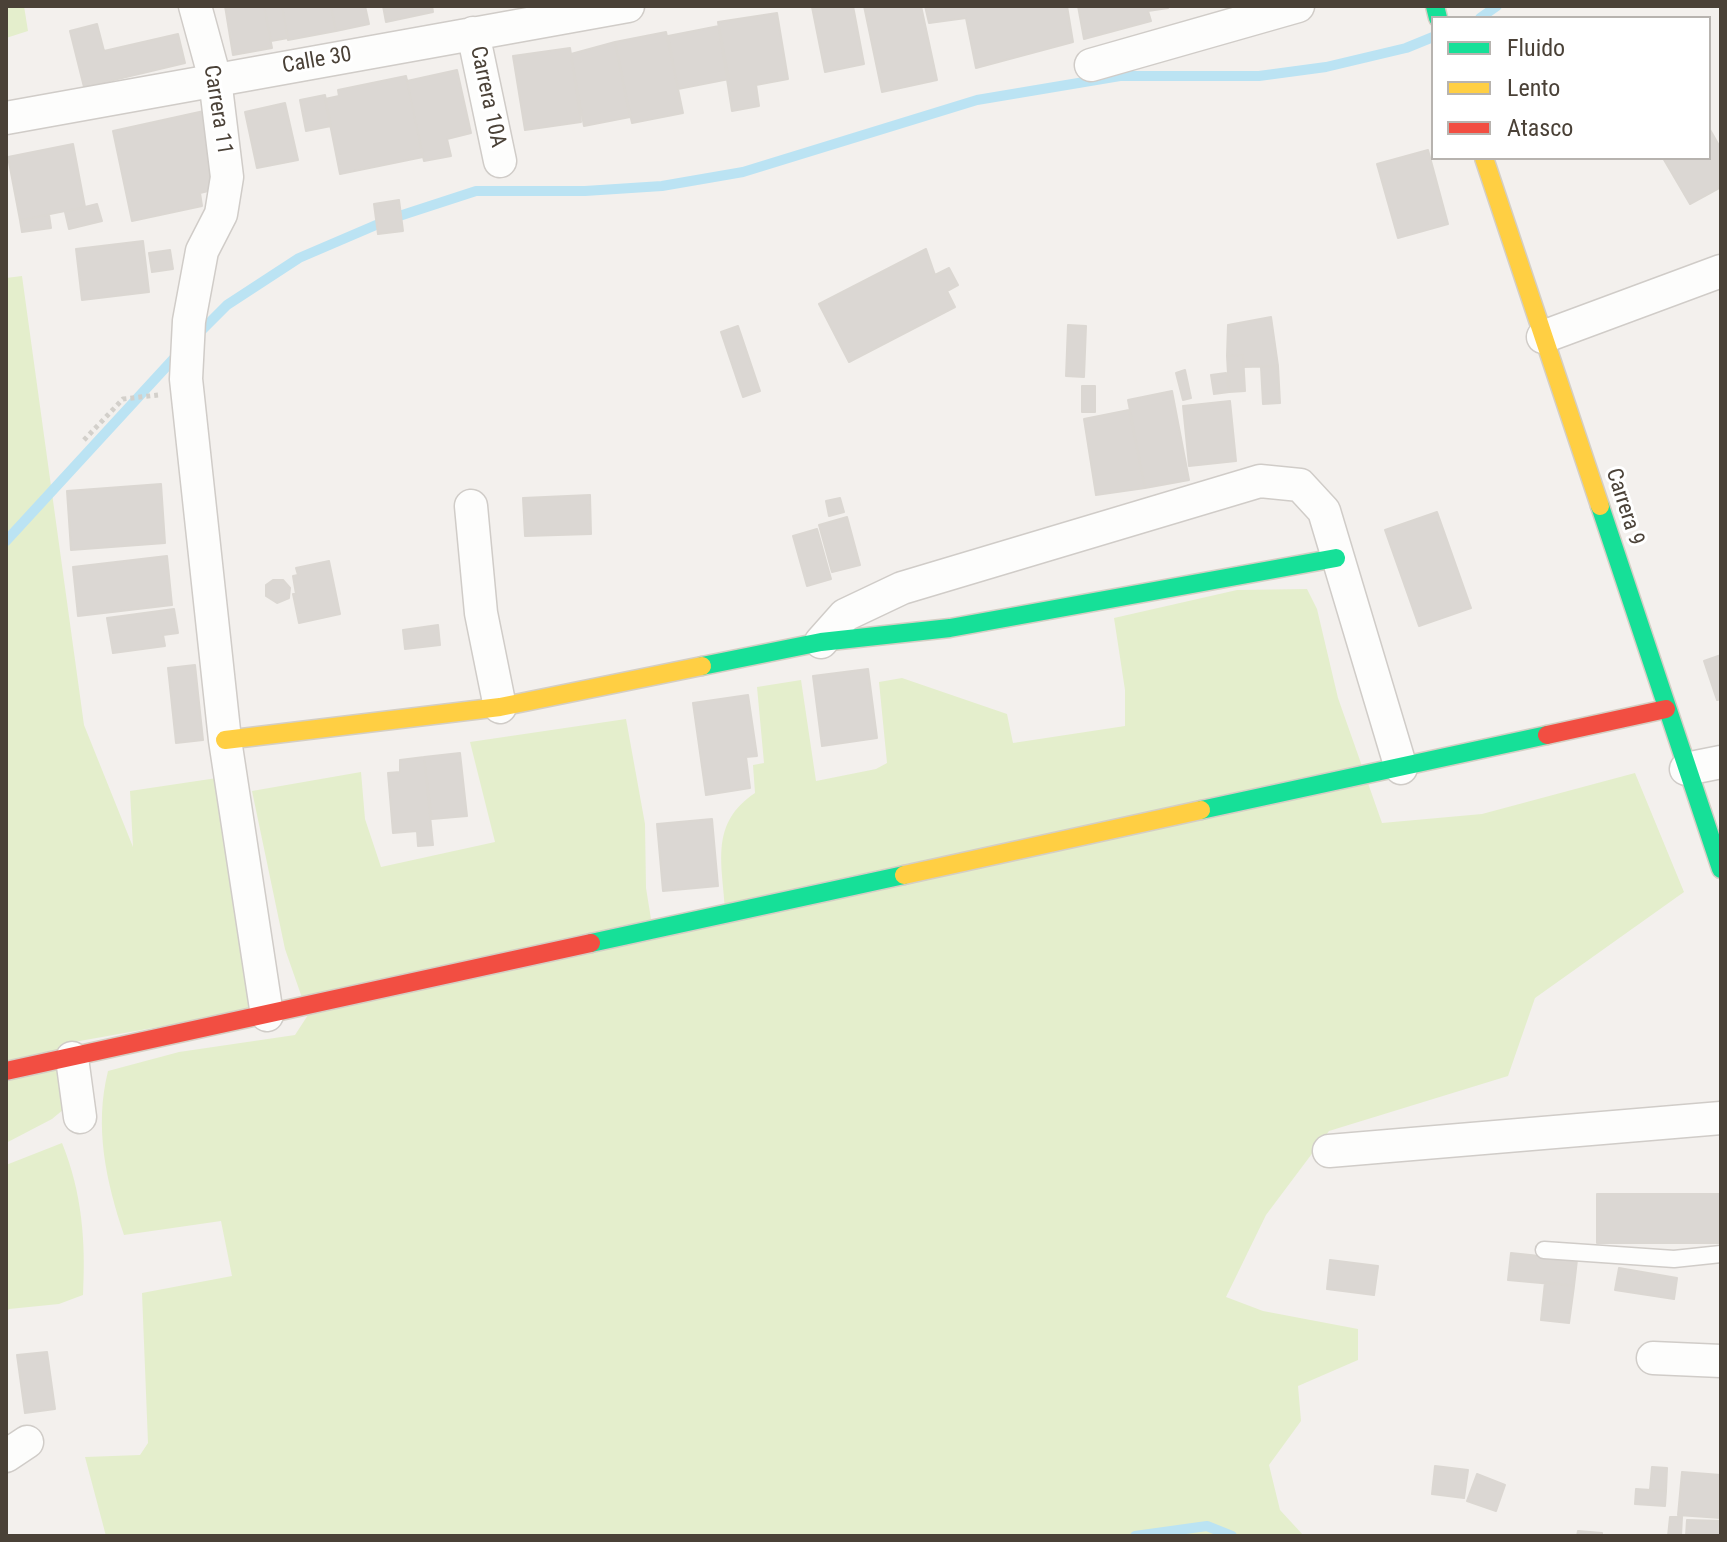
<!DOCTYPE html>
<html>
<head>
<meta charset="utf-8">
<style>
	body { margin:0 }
	#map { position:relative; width:1727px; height:1542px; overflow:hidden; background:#f3f0ed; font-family:"Roboto Condensed",sans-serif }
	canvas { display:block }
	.frame { position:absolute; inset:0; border:8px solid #4a4137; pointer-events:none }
	.legend { position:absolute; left:1431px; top:16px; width:280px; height:144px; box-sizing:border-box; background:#fff; border:2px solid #b7b3af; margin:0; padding:10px 14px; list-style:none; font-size:24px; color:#4a4137 }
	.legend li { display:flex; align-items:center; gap:16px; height:40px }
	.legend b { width:40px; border:2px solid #b7b3af }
</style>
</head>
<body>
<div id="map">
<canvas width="1727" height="1542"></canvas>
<div class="frame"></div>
<ul class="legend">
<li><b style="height:10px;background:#16e098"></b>Fluido</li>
<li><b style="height:10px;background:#ffcf43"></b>Lento</li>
<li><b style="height:10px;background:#f24e42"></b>Atasco</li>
</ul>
</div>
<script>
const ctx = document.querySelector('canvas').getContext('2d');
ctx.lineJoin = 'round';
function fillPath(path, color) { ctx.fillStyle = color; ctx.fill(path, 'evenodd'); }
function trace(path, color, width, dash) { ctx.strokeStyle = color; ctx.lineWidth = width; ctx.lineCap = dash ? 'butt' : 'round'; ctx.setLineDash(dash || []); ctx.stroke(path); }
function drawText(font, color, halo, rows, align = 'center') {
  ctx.font = font + ' "Roboto Condensed",sans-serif'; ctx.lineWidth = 6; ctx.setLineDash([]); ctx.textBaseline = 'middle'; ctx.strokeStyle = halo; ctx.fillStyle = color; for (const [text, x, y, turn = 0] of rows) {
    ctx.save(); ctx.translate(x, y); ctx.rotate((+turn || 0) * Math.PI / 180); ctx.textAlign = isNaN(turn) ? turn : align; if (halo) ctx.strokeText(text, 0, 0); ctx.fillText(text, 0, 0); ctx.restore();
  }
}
const green = new Path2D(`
	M6 6H24L28 31 6 38Z
	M22 276 84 725 133 847 130 791 217 778 254 1010 74 1042 64 1109 52 1119 6 1143V278Z
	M1307 589 1317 609 1338 698 1382 823 1482 814 1635 773 1684 892 1535 998 1508 1076 1329 1131 1266 1215 1226 1297 1263 1311 1358 1329V1360L1298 1386 1301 1421 1269 1465 1280 1510 1304 1536H106L85 1457 140 1455 148 1443 142 1293 232 1276 221 1221 124 1235C106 1181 94 1127 108 1071L179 1052 295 1035 308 1015 285 949 252 791 361 772 365 819 381 867 495 842 470 742 626 719 645 824 646 888 651 919 725 908C722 862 710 823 755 793L753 765 764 763 757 687 801 680 816 781 876 769 887 763 879 682 902 678 1007 714 1013 743 1125 726V690L1114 618 1237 590Z
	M62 1143C82 1192 86 1242 83 1295L59 1304 9 1309 6 1313V1165Z`);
const stream = new Path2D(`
	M1480 18 1497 6
	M195 337 227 305 299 258 390 219 476 191H585L662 186 743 172 977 100 1120 76H1259L1326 67 1406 48 1433 37
	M6 541 178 354
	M1135 1536 1207 1526 1232 1536`);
const building = new Path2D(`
	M225 6H264L272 48 233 55Z
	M264 6H282L288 38 271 41Z
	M282 6H331L336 31 288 40Z
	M331 6H365L369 24 336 31Z
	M383 6H432L433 12 386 22Z
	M853 6 864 64 825 72 812 7Z
	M864 6H921L937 80 882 92Z
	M925 6H1067L1073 42 976 68 966 18 929 23Z
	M1078 6H1168V8L1148 11 1151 21 1084 39Z
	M777 13 788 79 756 85 759 106 732 111 718 22Z
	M97 24 104 51 178 34 185 63 84 87 70 31Z
	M719 26 729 79 678 89 668 36Z
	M666 32 683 113 632 123 615 42Z
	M615 42 630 117 584 126 571 54Z
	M570 48 581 122 525 130 513 56Z
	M457 70 471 133 447 139 451 156 424 161 407 81Z
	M406 76 423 157 340 174 325 99 339 96 338 90Z
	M325 95 331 126 306 131 300 100Z
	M285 103 298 160 257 168 245 112Z
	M204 111 220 188 200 193 202 206 132 221 113 131Z
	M1709 128 1721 149V187L1690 204 1663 158H1709Z
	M73 144 85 207 20 220 8 157Z
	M1428 150 1448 224 1398 238 1377 164Z
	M399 200 403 231 378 234 374 204Z
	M97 204 102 221 69 229 65 212Z
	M49 215 51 228 22 232 20 220Z
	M143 241 149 292 82 300 76 249Z
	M926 249 935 275 949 268 958 285 947 291 955 307 849 362 819 304Z
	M170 250 173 269 152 272 149 253Z
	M1271 317 1278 366 1244 367 1243 355 1227 356 1228 325Z
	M1068 325 1086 326 1084 377 1066 376Z
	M738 326 760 391 743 397 721 332Z
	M1243 355 1245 391 1229 392 1227 356Z
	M1278 366 1280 403 1263 404 1261 367Z
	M1185 370 1191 398 1183 400 1176 373Z
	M1226 373 1229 392 1214 394 1211 375Z
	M1082 386H1095V412H1082Z
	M1172 391 1189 480 1145 488 1128 400Z
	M1230 401 1236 461 1189 466 1183 406Z
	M1129 410 1145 488 1096 495 1084 419Z
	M161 484 165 543 71 550 67 491Z
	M590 495 591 534 525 536 523 498Z
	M840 498 844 512 829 516 826 501Z
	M1437 512 1471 608 1419 626 1385 530Z
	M847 517 860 565 832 572 819 525Z
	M817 529 831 579 807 586 793 536Z
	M167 556 172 605 78 616 73 567Z
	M329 561 340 614 299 623 293 594H296L293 576 298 575 296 568Z
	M273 580H283L290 588 289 598 277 603 266 596V585Z
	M174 609 178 633 163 635 165 646 113 653 107 618Z
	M438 625 440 645 405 649 403 630Z
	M1721 655V699L1717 700 1704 661Z
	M195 665 203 740 176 743 168 668Z
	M868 669 877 738 822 746 813 676Z
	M748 695 757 756 746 757 750 788 706 795 693 703Z
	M460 753 467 816 432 819 424 757Z
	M424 757 433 845 418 846 417 831 393 833 388 773 400 772V760Z
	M712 819 718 886 663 891 657 824Z
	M1597 1194H1721V1243H1597Z
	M1511 1253 1577 1260 1574 1286 1508 1280Z
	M1330 1260 1378 1266 1374 1295 1327 1289Z
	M1619 1268 1677 1278 1674 1299 1615 1290Z
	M1545 1282 1574 1286 1569 1323 1541 1320Z
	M47 1352 55 1409 25 1413 17 1355Z
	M1435 1466 1468 1470 1464 1498 1432 1494Z
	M1652 1467 1667 1468 1666 1491 1650 1490Z
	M1682 1472 1721 1475V1518L1678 1515Z
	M1477 1474 1505 1485 1496 1511 1467 1501Z
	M1636 1489 1666 1491 1665 1506 1635 1504Z
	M1670 1517H1682L1681 1536H1668Z
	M1687 1520 1721 1521V1536H1686Z
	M1578 1531 1602 1533V1536H1577Z`);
const path = new Path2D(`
	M84 440 123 399 158 395`);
const lane = new Path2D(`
	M1544 1250 1674 1259 1721 1254`);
const street = new Path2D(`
	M195 6 215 79 227 177 221 214 202 251 189 321 186 379 225 740 267 1015
	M473 33 500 161
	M1091 65 1298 6
	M6 118 628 6
	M1543 337 1721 271
	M471 506 481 613 500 707
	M821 642 845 615 902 588 1260 481 1300 485 1324 511 1401 768
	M1686 769 1721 762
	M72 1058 80 1117
	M1329 1151 1721 1118
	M1653 1358 1721 1361
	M6 1456 27 1442`);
const fast = new Path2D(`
	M1435 6 1438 18
	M1600 506 1721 869
	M702 666 821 642 950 628 1336 558
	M1201 810 1547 735
	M591 943 904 875`);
const slow = new Path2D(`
	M1484 158 1600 506
	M225 740 500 707 702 666
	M904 875 1201 810`);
const jam = new Path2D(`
	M1547 735 1666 709
	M6 1071 591 943`);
const streetNames = [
	["Calle 30",317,61,-10],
	["Carrera 10A",487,97,78],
	["Carrera 11",217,110,81],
	["Carrera 9",1624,507,72]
];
fillPath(green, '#e4eecc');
trace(stream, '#bbe3f3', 10);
fillPath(building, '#dbd7d3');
trace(building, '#dbd7d2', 2);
trace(lane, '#d0ccc8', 19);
trace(street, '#d0ccc8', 35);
trace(fast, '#d4cec4', 21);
trace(slow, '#d4cec4', 21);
trace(jam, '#d4cec4', 21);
trace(path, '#d3d0cb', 5, [4, 4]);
trace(lane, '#fdfdfc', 16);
trace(street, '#fdfdfc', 32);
trace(fast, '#16e098', 18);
trace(slow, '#ffcf43', 18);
trace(jam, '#f24e42', 18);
drawText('22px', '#4a4137', '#fff', streetNames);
</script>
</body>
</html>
